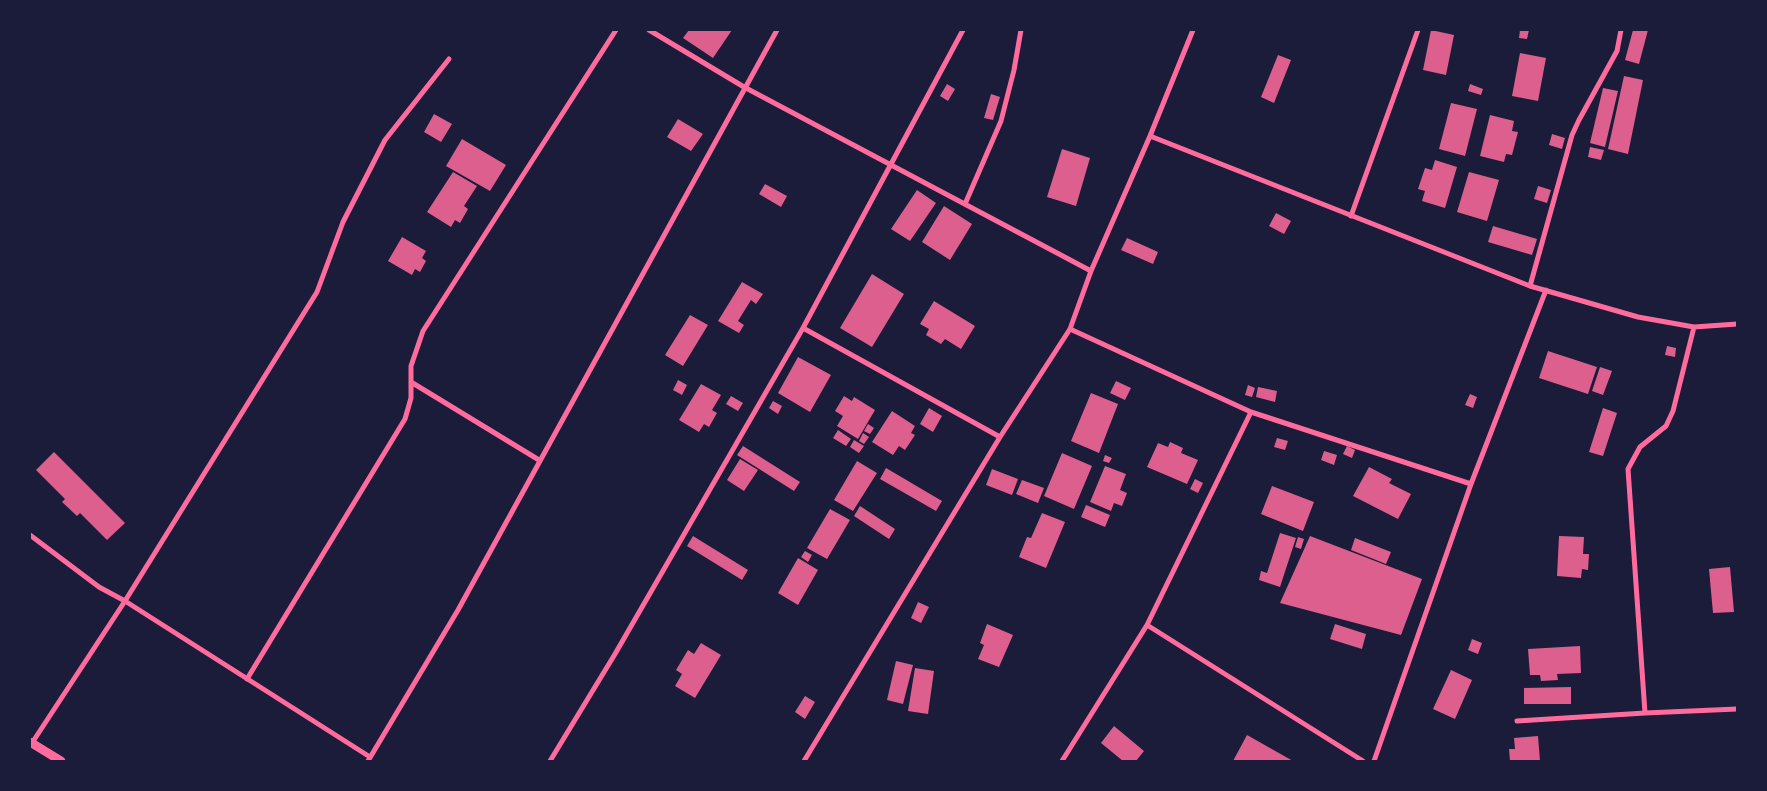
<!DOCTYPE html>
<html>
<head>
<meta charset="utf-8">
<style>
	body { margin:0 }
	#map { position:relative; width:1767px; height:791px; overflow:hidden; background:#1b1b3a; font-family:"Times New Roman",serif }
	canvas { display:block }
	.frame { position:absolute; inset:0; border:31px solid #1b1b3a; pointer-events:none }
</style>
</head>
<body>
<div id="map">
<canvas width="1767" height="791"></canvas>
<div class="frame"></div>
</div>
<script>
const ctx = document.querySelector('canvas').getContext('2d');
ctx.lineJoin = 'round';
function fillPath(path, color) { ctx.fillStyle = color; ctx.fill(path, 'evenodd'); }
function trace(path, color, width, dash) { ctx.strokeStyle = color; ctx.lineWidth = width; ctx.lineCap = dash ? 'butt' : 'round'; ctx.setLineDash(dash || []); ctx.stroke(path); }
const building = new Path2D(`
	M689 30H732L713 58 683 38Z
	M1431 30 1454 35 1446 75 1423 70Z
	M1520 30H1529L1527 39 1519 38Z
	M1633 30H1648L1639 64 1625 60Z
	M1520 53 1546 58 1538 101 1512 96Z
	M1278 55 1291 60 1274 103 1261 97Z
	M1624 76 1643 80 1628 154 1608 149Z
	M947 84 955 89 948 101 940 96Z
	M1470 84 1483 89 1481 95 1468 91Z
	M1603 88 1618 91 1605 147 1590 143Z
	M991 94 1000 97 993 120 984 118Z
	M1451 103 1477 109 1465 156 1439 149Z
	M434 114 452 124 441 142 424 132Z
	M1490 115 1514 121 1512 131 1518 132 1512 155 1506 154 1504 162 1480 156Z
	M678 119 703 134 691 151 667 137Z
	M1552 134 1565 138 1562 149 1549 145Z
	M462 139 506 165 490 191 446 166Z
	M1590 147 1604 150 1601 160 1588 157Z
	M1062 149 1090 158 1076 206 1047 197Z
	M1435 160 1457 167 1445 208 1422 201 1425 191 1418 189 1425 168 1432 170Z
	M453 172 477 186 464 206 468 209 460 223 455 220 451 227 427 212Z
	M1469 172 1499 180 1487 221 1457 212Z
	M765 184 787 196 781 207 759 194Z
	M1538 186 1551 190 1547 203 1534 199Z
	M917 190 936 203 910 241 891 229Z
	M944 206 972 224 950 260 922 242Z
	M1276 213 1291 221 1284 234 1269 226Z
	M1493 226 1537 239 1532 255 1488 242Z
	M402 237 426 251 422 258 426 261 420 272 415 269 412 275 388 261Z
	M1127 238 1158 252 1153 264 1121 250Z
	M872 274 904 294 872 347 840 328Z
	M742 282 763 294 756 304 751 300 738 321 744 325 739 333 718 321Z
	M934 301 975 326 961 349 945 339 941 344 926 335 929 329 920 324Z
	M690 315 708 325 683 366 665 355Z
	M1667 346 1676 348 1675 357 1665 355Z
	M1548 351 1597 367 1588 394 1539 378Z
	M798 357 831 375 810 412 778 393Z
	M1600 367 1612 371 1603 395 1592 391Z
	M678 380 687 385 682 395 673 390Z
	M1116 381 1131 388 1125 400 1110 393Z
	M701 384 721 395 712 410 717 413 709 427 704 424 699 432 679 420Z
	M1248 385 1255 388 1252 397 1245 395Z
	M1258 387 1277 391 1275 402 1256 397Z
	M1091 393 1118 404 1099 453 1071 441Z
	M1470 394 1477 397 1473 408 1465 405Z
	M731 396 743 403 738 411 726 404Z
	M844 396 852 401 854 397 875 410 858 439 837 426 843 416 835 411Z
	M773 401 782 406 778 414 769 408Z
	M929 408 942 416 933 432 920 424Z
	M1603 408 1617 413 1603 456 1589 452Z
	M892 411 915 426 911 433 915 435 905 450 899 446 893 455 872 442Z
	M868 424 874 428 870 434 864 431Z
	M838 430 851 439 846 446 833 438Z
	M863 433 869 437 864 444 859 441Z
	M1277 438 1288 441 1285 450 1274 447Z
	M854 440 864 446 859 453 850 447Z
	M1170 442 1183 448 1181 453 1198 460 1187 484 1147 467 1158 443 1168 447Z
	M743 446 800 482 794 491 737 455Z
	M1347 446 1355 450 1352 458 1343 454Z
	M1324 451 1337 455 1334 465 1321 460Z
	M54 452 125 523 107 540 80 513 77 516 62 502 65 499 36 470Z
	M1062 453 1092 466 1074 509 1044 496Z
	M1105 455 1112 458 1109 463 1103 461Z
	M740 459 758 470 744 491 727 480Z
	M857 461 877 473 853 511 834 500Z
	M1105 466 1126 474 1120 490 1127 493 1122 506 1114 503 1111 511 1090 502Z
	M1369 467 1392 479 1389 483 1411 494 1398 519 1353 496Z
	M886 468 942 501 936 511 880 479Z
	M992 469 1018 479 1012 495 986 485Z
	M1195 479 1203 483 1198 493 1190 489Z
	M1022 480 1044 488 1038 503 1016 494Z
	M1272 486 1314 502 1303 531 1261 514Z
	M1086 505 1110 515 1105 527 1081 517Z
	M860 506 895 529 889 539 854 516Z
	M830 509 850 520 827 559 807 548Z
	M1042 513 1065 522 1046 568 1019 557 1027 537 1031 538Z
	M1280 533 1296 538 1280 587 1259 580 1261 571 1267 573Z
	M693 536 748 570 742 580 687 546Z
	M1310 536 1422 579 1401 635 1280 603Z
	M1559 536 1584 537 1583 554H1589L1588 570 1582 569 1581 578 1557 576Z
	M1298 537 1304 539 1301 549 1295 547Z
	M1355 538 1391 552 1386 564 1351 550Z
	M805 551 812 555 808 562 801 557Z
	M798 558 818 570 798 605 778 593Z
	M1730 567 1734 612 1713 613 1709 569Z
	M918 602 929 607 921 623 911 618Z
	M987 624 1013 635 999 667 978 659 984 645 980 643Z
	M1335 624 1366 634 1362 649 1330 639Z
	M1472 639 1482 643 1478 654 1468 650Z
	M701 643 721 655 695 698 675 686 682 674 676 670 688 650 694 654Z
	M1580 646 1581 673 1557 674 1558 680 1541 681 1540 675H1530L1528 649Z
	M896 661 913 665 903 704 887 700Z
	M915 668 934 671 928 714 908 711Z
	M1451 670 1472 680 1455 719 1433 709Z
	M1571 687V704H1524V688Z
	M805 696 815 702 805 719 795 712Z
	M1114 726 1144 751 1136 761H1123L1101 743Z
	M1247 735 1293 761H1233Z
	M1538 736 1540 761H1510L1509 749H1515L1514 738Z`);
const minor = new Path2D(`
	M649 30 744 87 1091 271
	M1150 136 1530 286 1638 317 1694 327 1737 324
	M965 204 1001 121 1014 70 1021 30
	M1351 216 1418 30
	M1530 286 1572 135 1579 120 1617 51 1621 30
	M803 328 1000 437
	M1070 329 1251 412 1471 484
	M411 382 539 460
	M30 535 99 587 125 601 370 757
	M1147 625 1363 761
	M247 679 405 419 411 398V366L423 331 616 30
	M1645 713 1628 469 1640 447 1666 426 1673 411 1694 327
	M1517 721 1645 713 1737 709
	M32 743 125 601 317 292 343 222 385 140 449 59
	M368 761 458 610 777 30
	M550 761 615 654 803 328 963 30
	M804 761 1000 437 1070 329 1091 271 1150 136 1193 30
	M1062 761 1147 625 1251 412
	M1374 761 1471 484 1546 290`);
const tertiary = new Path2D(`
	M30 742 61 761`);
fillPath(building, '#dd5f8e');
trace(minor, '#ff6b9d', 5);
trace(tertiary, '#ff6b9d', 9);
</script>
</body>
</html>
